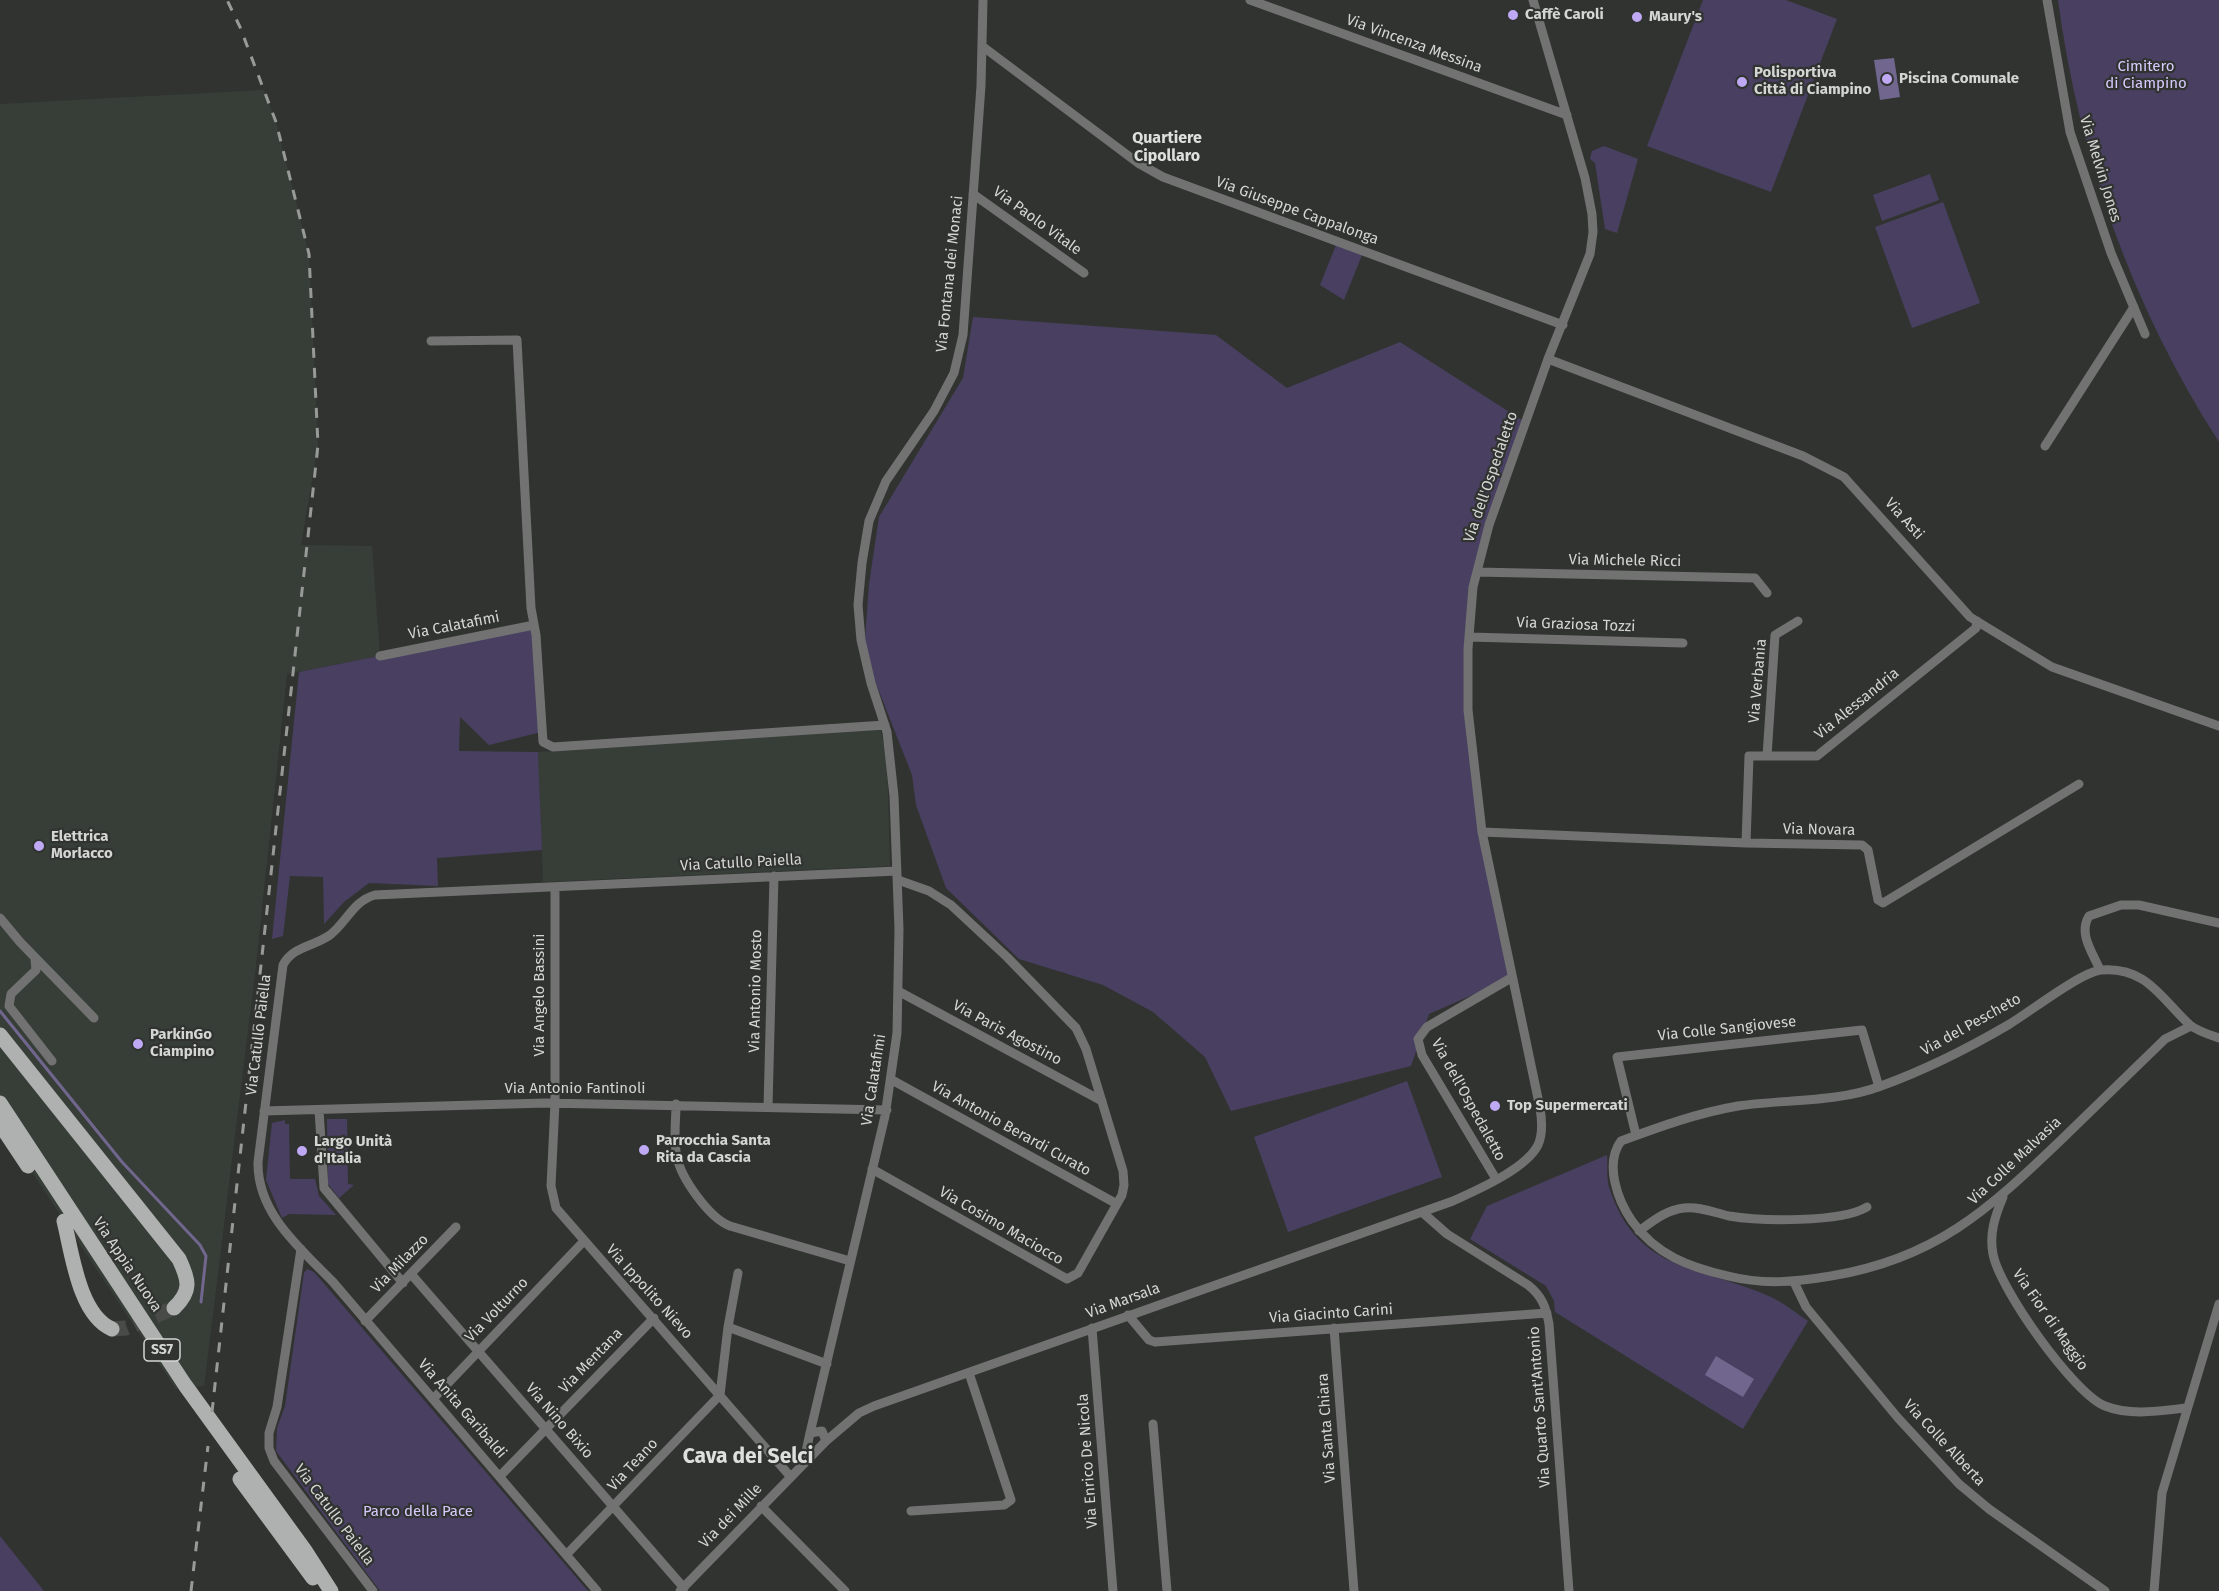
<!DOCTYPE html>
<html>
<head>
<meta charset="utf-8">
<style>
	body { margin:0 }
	canvas { display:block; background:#303330 }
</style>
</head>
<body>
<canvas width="2219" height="1591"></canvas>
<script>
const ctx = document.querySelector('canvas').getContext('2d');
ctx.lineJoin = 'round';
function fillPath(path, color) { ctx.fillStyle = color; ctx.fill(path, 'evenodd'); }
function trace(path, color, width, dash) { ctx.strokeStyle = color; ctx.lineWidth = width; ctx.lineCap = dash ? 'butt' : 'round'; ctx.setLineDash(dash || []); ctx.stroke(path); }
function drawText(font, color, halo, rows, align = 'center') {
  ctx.font = font + ' "Fira Sans",sans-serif'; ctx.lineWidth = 4.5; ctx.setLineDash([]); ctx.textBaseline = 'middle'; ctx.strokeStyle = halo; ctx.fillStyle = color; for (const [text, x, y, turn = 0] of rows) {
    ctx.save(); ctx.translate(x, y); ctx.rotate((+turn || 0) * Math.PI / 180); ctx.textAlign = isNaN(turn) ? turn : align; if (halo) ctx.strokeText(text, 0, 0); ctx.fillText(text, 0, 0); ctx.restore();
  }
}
const built = new Path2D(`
	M264 90 276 122 309 254 318 445 301 545 372 546 380 656 287 674 255 974 204 1386 176 1389 0 1124V104Z
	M880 728 887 759 890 866 543 882 538 752Z`);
const green = new Path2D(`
	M1703 0H1786L1837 19 1771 192 1647 146Z
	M2058 0H2219V442C2133 308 2079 158 2058 0Z
	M1604 146 1638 159 1617 233 1605 229 1595 163 1590 159 1592 151Z
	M1930 174 1939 200 1882 221 1873 195Z
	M1943 202 1980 303 1912 328 1875 227Z
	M1336 245 1362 255 1344 300 1320 285Z
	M973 317 1216 335 1287 388 1400 342 1525 422 1477 572 1468 649 1475 780 1511 978 1429 1014 1411 1066 1231 1111 1205 1057 1153 1012 1103 985 1019 959 946 888 916 805 912 775 864 653 869 584 879 517 963 378Z
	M534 625 541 732 489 745 460 717 459 751 538 752 542 850 437 858 438 886 369 883 344 902 324 924 323 877 290 876 283 936 272 939 299 672Z
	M1407 1081 1442 1177 1288 1232 1254 1137Z
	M327 1119H347L348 1184 354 1185 339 1198 328 1184Z
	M285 1120V1124H289L290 1179H315L319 1196 336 1215 289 1214 282 1218 266 1180 272 1123Z
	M1607 1155C1608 1166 1606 1177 1609 1187 1637 1276 1704 1265 1773 1298 1785 1304 1796 1313 1808 1321L1743 1429 1555 1312 1554 1301 1546 1286 1470 1239 1487 1206Z
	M307 1269 314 1272 588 1591H380L276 1451 277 1428 285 1406 304 1273Z
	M0 1536 44 1591H0Z`);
const water = new Path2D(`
	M1894 58 1900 97 1880 100 1874 60Z
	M1716 1356 1754 1379 1743 1397 1705 1375Z`);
const stream = new Path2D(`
	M0 1011 122 1162 200 1245 206 1256 201 1302`);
const primaryTunnel = new Path2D(`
	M112 1329 126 1328 174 1308`);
const street = new Path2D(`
	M1250 0 1567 115
	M2047 0 2070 132 2111 253 2145 334
	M982 46 1138 163 1163 177 1563 325
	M973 194 1084 273
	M431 341 517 340 531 608 536 635 543 742 553 747 885 725
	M1548 359 1803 456 1844 477 1970 617 2052 667 2219 726
	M2045 446 2134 307
	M1477 572 1755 578 1767 593
	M1469 637 1683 643
	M380 656 534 625
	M1767 756 1775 635 1798 621
	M1482 832 1746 843 1862 845 1868 850 1878 900 1883 903 2079 784
	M1746 843 1749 756H1817L1976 628 1977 621
	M555 887V1103L551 1186 556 1208 790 1476
	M0 918 20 942 94 1018
	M35 959 36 970 11 994 9 1006 52 1061
	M2100 970C2093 953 2078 934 2089 916L2121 905H2139L2219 923
	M898 991 1102 1101
	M2191 1026 2165 1039C2130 1073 2095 1107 2061 1140 1988 1210 1935 1259 1831 1276 1795 1282 1764 1285 1728 1276 1689 1267 1656 1255 1632 1221 1618 1201 1604 1164 1621 1141 1659 1127 1697 1113 1738 1106 1785 1099 1836 1103 1881 1086 1925 1070 1967 1049 2008 1025 2030 1012 2079 973 2101 970 2147 966 2162 1000 2190 1025 2197 1031 2210 1035 2219 1038
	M892 1080 1117 1204
	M676 1104C676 1121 673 1140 677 1157 681 1178 709 1218 730 1226L850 1261
	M768 1107 774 876
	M319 1110 324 1188 403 1283
	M264 1111 546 1103 887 1110
	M1636 1135 1617 1057 1862 1030 1879 1087
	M872 1169 1067 1279 1078 1273 1122 1195 1124 1185 1123 1171 1086 1049 1076 1028 1007 957 951 905 929 891 898 880
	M1496 1179 1422 1055 1418 1039 1427 1027 1511 978
	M2003 1197C1995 1216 1989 1234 1993 1254 1999 1288 2073 1393 2105 1406 2130 1416 2160 1411 2186 1408
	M1422 1212 1447 1234 1528 1285C1542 1296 1546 1307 1549 1324L1569 1591
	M1639 1231C1653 1221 1666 1210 1684 1208 1699 1206 1715 1213 1729 1216 1759 1221 1841 1223 1867 1207
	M301 1249 277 1407 269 1433V1448L274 1461 373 1591
	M411 1274 684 1588
	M1794 1282 1806 1307 1898 1418 1959 1484 1989 1509 2105 1591
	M1128 1315 1149 1340 1155 1342 1547 1313
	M365 1321 456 1227
	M728 1327 827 1364
	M1092 1328 1113 1591
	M1334 1328 1354 1591
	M433 1399 583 1242
	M1153 1424 1167 1591
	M810 1433 885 1116 897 1033 899 929 894 796 887 732 871 683 861 640 858 605 862 563 869 521 886 481 934 411 954 373 963 335 981 86 983 0
	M826 1441 859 1413 874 1406 1453 1201C1477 1190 1526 1169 1538 1145 1543 1134 1542 1120 1540 1108L1482 832 1468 710V649L1473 587 1489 525 1548 359 1590 254 1593 232 1592 214 1585 178 1533 0
	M500 1476 654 1318
	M761 1506 845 1591
	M911 1511 1004 1505 1011 1500 969 1373
	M567 1554 720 1395 728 1327 738 1273
	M597 1591 333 1282C300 1248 257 1213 258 1162L283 965C293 946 313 947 330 935 347 922 353 901 375 895L897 871
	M680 1591 826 1441 822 1431 810 1433 804 1461
	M2154 1591 2162 1493 2219 1304`);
const primary = new Path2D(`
	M0 1035 179 1259C189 1280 192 1291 174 1308
	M0 1103 185 1385 306 1552 331 1591
	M0 1124 28 1166
	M64 1221C72 1253 79 1315 112 1329
	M240 1479 313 1578`);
const rail = new Path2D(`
	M212 1412 318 445 309 254 276 122 240 27 227 0
	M191 1591 208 1446`);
const markers = [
	[1513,15,6,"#bfa9f4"],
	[1637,17,6,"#bfa9f4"],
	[1887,79,6,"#bfa9f4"],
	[1742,82,6,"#bfa9f4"],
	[39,846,6,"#bfa9f4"],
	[138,1044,6,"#bfa9f4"],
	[1495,1106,6,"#bfa9f4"],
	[644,1150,6,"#bfa9f4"],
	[302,1151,6,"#bfa9f4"]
];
const shields = [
	[162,1350,36]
];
const shieldNames = [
	["SS7",162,1350]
];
const poiNames = [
	["Caffè Caroli",1525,15],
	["Maury's",1649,17],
	["Polisportiva",1754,73],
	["Città di Ciampino",1754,90],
	["Piscina Comunale",1899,79],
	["Elettrica",51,837],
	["Morlacco",51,854],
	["ParkinGo",150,1035],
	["Ciampino",150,1052],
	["Top Supermercati",1507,1106],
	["Parrocchia Santa",656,1141],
	["Rita da Cascia",656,1158],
	["Largo Unità",314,1142],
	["d'Italia",314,1159]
];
const streetNames = [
	["Via Vincenza Messina",1414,44,20],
	["Via Melvin Jones",2100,169,73],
	["Via Giuseppe Cappalonga",1297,211,20],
	["Via Paolo Vitale",1037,221,36],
	["Via Fontana dei Monaci",950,274,-84],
	["Via dell'Ospedaletto",1491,477,-71],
	["Via Asti",1904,519,48],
	["Via Michele Ricci",1625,561,1],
	["Via Graziosa Tozzi",1576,625,2],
	["Via Calatafimi",454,626,-11],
	["Via Verbania",1758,681,-85],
	["Via Alessandria",1857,704,-39],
	["Via Novara",1819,830,1],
	["Via Catullo Paiella",741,863,-3],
	["Via Antonio Mosto",756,991,-89],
	["Via Angelo Bassini",540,995,-90],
	["Via del Pescheto",1971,1025,-29],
	["Via Colle Sangiovese",1727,1029,-6],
	["Via Paris Agostino",1007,1033,28],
	["Via Catullo Paiella",259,1035,-83],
	["Via Calatafimi",874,1080,-81],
	["Via Antonio Fantinoli",575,1089],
	["Via dell'Ospedaletto",1468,1100,61],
	["Via Antonio Berardi Curato",1011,1129,29],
	["Via Colle Malvasia",2015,1161,-43],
	["Via Cosimo Maciocco",1001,1226,30],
	["Via Milazzo",400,1264,-46],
	["Via Appia Nuova",127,1265,56],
	["Via Ippolito Nievo",649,1292,48],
	["Via Marsala",1123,1301,-20],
	["Via Volturno",497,1310,-46],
	["Via Giacinto Carini",1331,1314,-4],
	["Via Fior di Maggio",2050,1320,55],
	["Via Mentana",591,1361,-46],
	["Via Quarto Sant'Antonio",1540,1407,-94],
	["Via Anita Garibaldi",462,1409,49],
	["Via Nino Bixio",559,1421,49],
	["Via Santa Chiara",1327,1428,-94],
	["Via Colle Alberta",1944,1443,47],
	["Via Enrico De Nicola",1088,1461,-94],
	["Via Teano",633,1465,-47],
	["Via Catullo Paiella",334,1515,53],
	["Via dei Mille",731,1516,-46]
];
const parkNames = [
	["Cimitero",2146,67],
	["di Ciampino",2146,84],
	["Parco della Pace",418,1512]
];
const neighbourhoodNames = [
	["Quartiere",1167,139],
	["Cipollaro",1167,157]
];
const districtNames = [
	["Cava dei Selci",748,1457]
];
fillPath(built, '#373e38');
fillPath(green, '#493f60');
fillPath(water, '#71668d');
trace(stream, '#71668d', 3);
trace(primaryTunnel, '#494b49', 15, [15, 8]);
trace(street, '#717271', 9);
trace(primary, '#aeb1af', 15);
trace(rail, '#989a98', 3, [10, 10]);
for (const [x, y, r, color] of markers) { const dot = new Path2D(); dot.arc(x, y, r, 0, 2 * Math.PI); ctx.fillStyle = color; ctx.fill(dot); trace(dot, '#303330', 2); }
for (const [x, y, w] of shields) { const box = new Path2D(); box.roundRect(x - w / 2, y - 11, w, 22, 4.5); ctx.fillStyle = '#303330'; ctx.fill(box); trace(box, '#d4d6d4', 1.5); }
drawText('bold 14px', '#d4d6d4', null, shieldNames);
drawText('bold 15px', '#d4d6d4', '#303330', poiNames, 'left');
drawText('15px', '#d4d6d4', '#303330', streetNames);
drawText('15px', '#d9cbff', '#303330', parkNames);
drawText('bold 16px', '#dde0dd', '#303330', neighbourhoodNames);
drawText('bold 21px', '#dde0dd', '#303330', districtNames);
</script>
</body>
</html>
